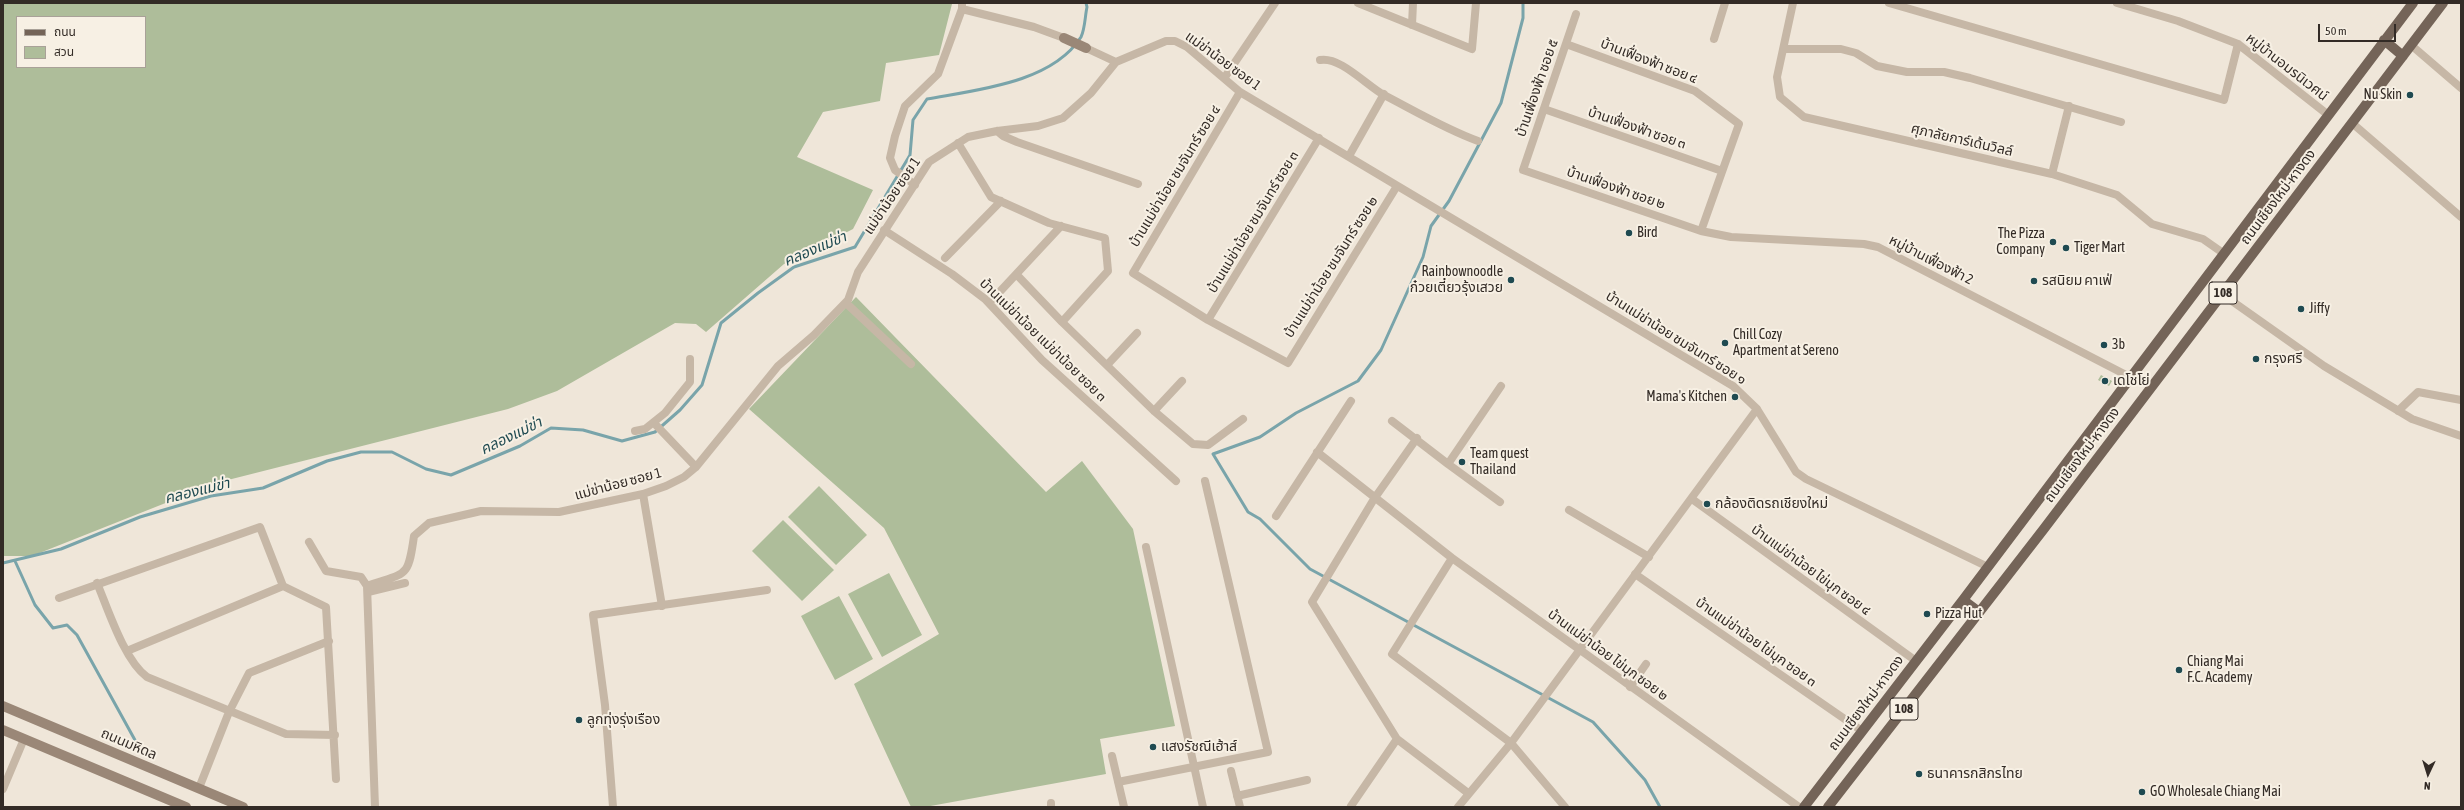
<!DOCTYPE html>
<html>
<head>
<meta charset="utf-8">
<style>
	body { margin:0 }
	#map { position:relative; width:2464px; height:810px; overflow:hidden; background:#efe6d9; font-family:"Asap Condensed","Noto Sans Thai",sans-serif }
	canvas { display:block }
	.frame { position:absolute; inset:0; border:4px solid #332b26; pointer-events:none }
	.legend { position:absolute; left:16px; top:16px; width:130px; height:52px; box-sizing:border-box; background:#f7f0e4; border:1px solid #a9a198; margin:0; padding:5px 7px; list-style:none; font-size:12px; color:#332b26 }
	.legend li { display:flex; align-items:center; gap:8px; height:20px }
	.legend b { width:20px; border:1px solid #a9a198 }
	.north { position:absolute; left:2408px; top:754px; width:40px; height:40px; -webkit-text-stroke:3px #f7f0e4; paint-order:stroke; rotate:184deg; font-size:11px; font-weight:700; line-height:16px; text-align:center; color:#332b26 }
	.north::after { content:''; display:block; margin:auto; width:14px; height:18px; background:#332b26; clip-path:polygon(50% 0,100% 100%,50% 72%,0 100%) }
	.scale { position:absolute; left:2318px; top:24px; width:78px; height:18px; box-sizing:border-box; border:2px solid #332b26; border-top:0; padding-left:5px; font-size:12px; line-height:14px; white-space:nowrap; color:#332b26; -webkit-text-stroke:3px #f7f0e4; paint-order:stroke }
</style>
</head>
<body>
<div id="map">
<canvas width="2464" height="810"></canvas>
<div class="frame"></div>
<ul class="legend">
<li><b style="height:5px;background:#746458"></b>ถนน</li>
<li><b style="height:11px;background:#aebd9a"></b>สวน</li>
</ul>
<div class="north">N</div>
<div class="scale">50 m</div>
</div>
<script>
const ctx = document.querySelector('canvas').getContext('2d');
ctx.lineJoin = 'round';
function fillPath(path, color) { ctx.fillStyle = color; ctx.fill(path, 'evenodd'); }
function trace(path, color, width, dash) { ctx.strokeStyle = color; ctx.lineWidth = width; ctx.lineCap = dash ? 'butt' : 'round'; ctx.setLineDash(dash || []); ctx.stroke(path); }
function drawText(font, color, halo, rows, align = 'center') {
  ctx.font = font + ' "Asap Condensed","Noto Sans Thai",sans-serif'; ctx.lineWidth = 4; ctx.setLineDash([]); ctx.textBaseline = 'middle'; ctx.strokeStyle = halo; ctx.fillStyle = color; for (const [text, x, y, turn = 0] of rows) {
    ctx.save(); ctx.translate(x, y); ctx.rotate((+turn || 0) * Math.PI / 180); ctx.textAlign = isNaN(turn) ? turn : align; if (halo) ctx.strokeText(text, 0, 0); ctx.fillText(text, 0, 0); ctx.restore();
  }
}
const green = new Path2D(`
	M3 3H952V4L939 55 886 63 880 101 823 112 797 157 873 190 853 229 784 264 706 332 696 324 675 323 557 391 508 409 216 483 32 556H3ZM17 17H145V67H17Z
	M856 297 1046 492 1082 461 1133 529 1175 726 1100 739 1106 774 925 807H911L854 684 939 634 884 528 749 409Z
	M2101 375 2112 381 2109 386 2098 380Z
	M819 486 867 535 836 565 788 517Z
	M783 520 834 570 802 601 752 551Z
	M889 573 922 635 882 657 848 594Z
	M839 596 873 659 835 680 801 616Z`);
const stream = new Path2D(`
	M1523 3V18L1501 103 1449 201 1431 226 1423 257 1381 350 1358 381 1296 413 1260 437 1213 454 1248 512 1260 519 1310 569 1593 722 1645 780 1660 807
	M15 561 35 605 53 628 67 625 77 635 141 751
	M3 563 61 549 140 517 211 496 263 488 327 461 361 452H392L426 469 451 475 520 446 551 428 583 430 622 441 655 432 680 410 702 385 721 323 758 293 794 267 855 247 910 155 913 120 927 99C976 90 1052 83 1081 37 1085 29 1085 16 1087 7L1086 3`);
const street = new Path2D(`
	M1358 3 1472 49 1476 3
	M1793 3 1777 77 1780 97 1804 117 2052 174 2117 195 2152 224 2203 239 2223 253
	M1889 3 2224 100 2238 44
	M2117 3 2178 21 2238 44 2327 114
	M962 9 1034 27 1064 38
	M1576 14 1523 170 1701 231 1731 237 1864 244 1878 247 2130 377
	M1412 25 1413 3
	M1714 39 1725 3
	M1566 44 1695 91 1739 124 1701 231
	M2411 45 2461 88
	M1086 48 1116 62
	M1784 49H1841L1856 53 1877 66 1907 72H1944L1970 78 2121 122
	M1320 60C1340 56 1367 86 1384 95 1415 111 1445 129 1478 141
	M1225 77 1275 3
	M1240 92 1133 273 1208 320 1288 363 1397 186
	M1544 109 1722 171
	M2352 123 2461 217
	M997 131 1003 136 1017 142 1138 184
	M958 143 991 197 1049 223 1105 238 1108 271 1062 322 1154 411 1193 444 1208 445 1243 419
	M1349 156 1384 94
	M2052 174 2069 106
	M915 185 895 170 890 158 895 136 905 106 938 74 962 9V3
	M884 230 952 274 985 299 1042 360 1176 481
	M945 258 1001 201
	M1017 275 1062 322
	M2222 294 2324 366 2412 419 2461 436
	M993 299 1061 226
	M846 303 911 364
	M1208 320 1319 138
	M1108 364 1137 333
	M1154 411 1182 381
	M2398 411 2418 392 2461 400
	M1392 421 1448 464
	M654 423 696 467
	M635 431 645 429 665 413 690 382V359
	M1417 438 1374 499 1312 602 1397 739 1468 793
	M1317 452 1452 558 1799 807
	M643 494 662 606
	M1692 499 1916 661
	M1500 502 1448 464 1501 386
	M1569 510 1649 557
	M1276 516 1351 401
	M309 542 326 571 361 577 367 586 375 807
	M1146 547 1203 807
	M1452 558 1392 654 1511 743 1565 807
	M1635 574 1862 731
	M97 583C108 609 124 660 147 677L286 734 335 735
	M367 586C407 572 408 579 414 536L429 523 481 511 559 512 643 494 666 486 684 477 696 467 778 366 814 335 848 300 858 272 929 162 968 137 997 131 1038 126 1063 118 1091 93 1116 62 1166 41H1175L1187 47 1240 92 1733 386 1757 409 1796 472 1806 479 1988 567
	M368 592 405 583
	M59 598 260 527 283 586 326 607 336 779
	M127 651 283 586
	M1630 687 1646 664
	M1112 756 1124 807
	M1231 771 1240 807
	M1118 782 1268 752 1205 481
	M199 788 229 712 249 673 329 641
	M3 789 24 739
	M1237 796 1307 780
	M1051 803V807
	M1351 806 1397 739
	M613 807 605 705 593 615 767 590
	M1458 807 1511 743 1757 409`);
const secondary = new Path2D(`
	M1064 38 1086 48
	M3 706 243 807
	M3 730 186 807`);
const primary = new Path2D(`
	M2384 40 2403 56
	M1963 600 1979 612
	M1804 807 1963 600 2413 3
	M1828 807 2043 530 2443 3`);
const markers = [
	[2410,95,4,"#1f4a51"],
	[1629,233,4,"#1f4a51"],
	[2053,242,4,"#1f4a51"],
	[2066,248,4,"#1f4a51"],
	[1511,280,4,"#1f4a51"],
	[2034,281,4,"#1f4a51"],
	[2301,309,4,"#1f4a51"],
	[1725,343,4,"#1f4a51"],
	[2104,345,4,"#1f4a51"],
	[2256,359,4,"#1f4a51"],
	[2105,381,4,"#1f4a51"],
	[1735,397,4,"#1f4a51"],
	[1462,462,4,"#1f4a51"],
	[1707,504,4,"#1f4a51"],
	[1927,614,4,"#1f4a51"],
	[2179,670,4,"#1f4a51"],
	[579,720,4,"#1f4a51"],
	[1153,747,4,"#1f4a51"],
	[1919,774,4,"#1f4a51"],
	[2142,792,4,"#1f4a51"]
];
const shields = [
	[2223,293,28],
	[1904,709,28]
];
const shieldNames = [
	["108",2223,293],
	["108",1904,709]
];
const streetNames = [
	["แม่ข่าน้อย ซอย 1",1223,61,36],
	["บ้านเฟื่องฟ้า ซอย ๔",1649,61,21],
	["หมู่บ้านอมรนิเวศน์",2287,67,38],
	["บ้านเฟื่องฟ้า ซอย ๕",1537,88,-71],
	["บ้านเฟื่องฟ้า ซอย ๓",1637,128,19],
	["ศุภาลัยการ์เด้นวิลล์",1962,140,13],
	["บ้านแม่ข่าน้อย ชมจันทร์ ซอย ๔",1175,176,-59],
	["บ้านเฟื่องฟ้า ซอย ๒",1616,188,19],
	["แม่ข่าน้อย ซอย 1",892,196,-56],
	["ถนนเชียงใหม่-หางดง",2278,197,-53],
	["บ้านแม่ข่าน้อย ชมจันทร์ ซอย ๓",1253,222,-59],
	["หมู่บ้านเฟื่องฟ้า 2",1931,260,27],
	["บ้านแม่ข่าน้อย ชมจันทร์ ซอย ๒",1331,267,-58],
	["บ้านแม่ข่าน้อย ชมจันทร์ ซอย ๑",1676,338,32],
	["บ้านแม่ข่าน้อย แม่ข่าน้อย ซอย ๓",1043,340,44],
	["ถนนเชียงใหม่-หางดง",2082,455,-53],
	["แม่ข่าน้อย ซอย 1",618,484,-15],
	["บ้านแม่ข่าน้อย ไข่มุก ซอย ๔",1811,570,36],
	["บ้านแม่ข่าน้อย ไข่มุก ซอย ๓",1756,642,35],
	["บ้านแม่ข่าน้อย ไข่มุก ซอย ๒",1608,655,36],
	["ถนนเชียงใหม่-หางดง",1866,703,-53],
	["ถนนมหิดล",129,744,23]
];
const poiNames = [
	["Nu Skin",2402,95,"right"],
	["Bird",1637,233],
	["The Pizza",2045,234,"right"],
	["Company",2045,250,"right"],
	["Tiger Mart",2074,248],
	["Rainbownoodle",1503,272,"right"],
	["ก๋วยเตี๋ยวรุ้งเสวย",1503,288,"right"],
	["รสนิยม คาเฟ่",2042,281],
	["Jiffy",2309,309],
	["Chill Cozy",1733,335],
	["Apartment at Sereno",1733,351],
	["3b",2112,345],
	["กรุงศรี",2264,359],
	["เดโชโย่",2113,381],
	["Mama's Kitchen",1727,397,"right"],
	["Team quest",1470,454],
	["Thailand",1470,470],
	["กล้องติดรถเชียงใหม่",1715,504],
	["Pizza Hut",1935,614],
	["Chiang Mai",2187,662],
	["F.C. Academy",2187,678],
	["ลูกทุ่งรุ่งเรือง",587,720],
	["แสงรัชณีเฮ้าส์",1161,747],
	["ธนาคารกสิกรไทย",1927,774],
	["GO Wholesale Chiang Mai",2150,792]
];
const waterNames = [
	["คลองแม่ข่า",815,249,-23],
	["คลองแม่ข่า",511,436,-26],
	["คลองแม่ข่า",197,491,-14]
];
fillPath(green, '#aebd9a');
trace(stream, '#79a4aa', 3);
trace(street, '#c6b7a6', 8);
trace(secondary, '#9a8777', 10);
trace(primary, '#746458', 10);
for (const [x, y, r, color] of markers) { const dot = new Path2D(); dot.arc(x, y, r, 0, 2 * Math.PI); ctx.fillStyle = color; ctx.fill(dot); trace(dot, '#f7f0e4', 1.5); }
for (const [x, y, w] of shields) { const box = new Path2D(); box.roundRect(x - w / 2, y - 11, w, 22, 3); ctx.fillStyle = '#f7f0e4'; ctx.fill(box); trace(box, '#332b26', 1); }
drawText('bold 13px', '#332b26', null, shieldNames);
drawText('14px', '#332b26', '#f7f0e4', streetNames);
drawText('14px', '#332b26', '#f7f0e4', poiNames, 'left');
drawText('italic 15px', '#1f4a51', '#f7f0e4', waterNames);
</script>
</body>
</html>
